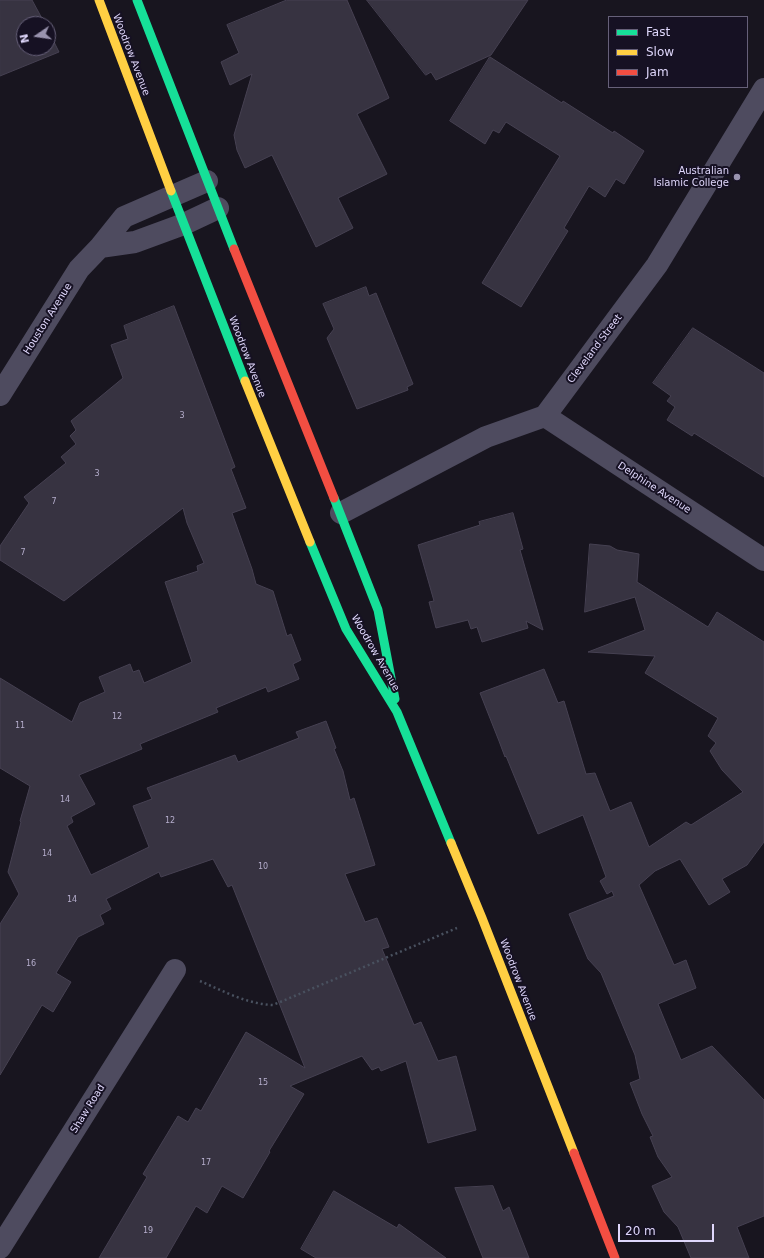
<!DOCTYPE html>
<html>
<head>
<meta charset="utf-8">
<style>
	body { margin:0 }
	#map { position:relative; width:764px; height:1258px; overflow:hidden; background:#18151f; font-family:"DejaVu Sans",sans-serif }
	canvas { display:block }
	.legend { position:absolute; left:608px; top:16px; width:140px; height:72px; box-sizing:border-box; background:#161123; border:1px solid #666079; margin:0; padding:5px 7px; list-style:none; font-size:12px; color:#dfd7fb }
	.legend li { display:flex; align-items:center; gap:8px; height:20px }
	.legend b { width:20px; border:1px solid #666079 }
	.north { position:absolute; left:16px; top:16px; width:40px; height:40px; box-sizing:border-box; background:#161123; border:1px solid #666079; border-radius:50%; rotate:257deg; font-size:11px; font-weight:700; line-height:16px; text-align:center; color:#dfd7fb }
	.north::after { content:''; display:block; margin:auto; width:14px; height:18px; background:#9993ae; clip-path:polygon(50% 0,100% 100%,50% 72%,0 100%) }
	.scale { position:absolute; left:618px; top:1224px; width:96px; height:18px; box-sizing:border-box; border:2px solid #dfd7fb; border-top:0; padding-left:5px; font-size:12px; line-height:14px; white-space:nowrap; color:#dfd7fb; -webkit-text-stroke:3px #161123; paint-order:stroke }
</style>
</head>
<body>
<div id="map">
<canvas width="764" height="1258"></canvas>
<ul class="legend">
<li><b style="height:5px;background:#16e098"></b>Fast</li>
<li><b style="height:5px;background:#ffcf43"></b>Slow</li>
<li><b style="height:5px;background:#f24e42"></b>Jam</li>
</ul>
<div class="north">N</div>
<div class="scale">20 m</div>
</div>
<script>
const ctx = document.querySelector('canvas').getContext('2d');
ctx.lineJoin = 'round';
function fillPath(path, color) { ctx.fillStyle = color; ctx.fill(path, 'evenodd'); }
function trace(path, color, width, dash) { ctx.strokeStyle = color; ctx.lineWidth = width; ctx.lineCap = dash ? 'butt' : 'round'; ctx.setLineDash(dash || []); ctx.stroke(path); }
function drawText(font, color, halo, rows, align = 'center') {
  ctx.font = font + ' "DejaVu Sans",sans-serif'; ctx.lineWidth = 4; ctx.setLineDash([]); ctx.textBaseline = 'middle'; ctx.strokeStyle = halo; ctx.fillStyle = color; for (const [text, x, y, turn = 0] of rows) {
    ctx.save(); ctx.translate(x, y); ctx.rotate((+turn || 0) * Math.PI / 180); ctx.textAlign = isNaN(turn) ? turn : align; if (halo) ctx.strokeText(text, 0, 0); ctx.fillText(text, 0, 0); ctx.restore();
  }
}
const building = new Path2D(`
	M0 0H32L45 24H24V48H48V30L59 52 0 76Z
	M287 0H347L389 98 357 114 387 174 338 198 353 228 316 247 272 155 245 168 237 150 234 135 252 74 230 85 221 62 239 53 227 25Z
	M367 0H528L491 55 436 80 431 72 426 75Z
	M490 57 562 103 563 101 613 133 614 131 644 151 624 184 616 179 605 197 589 186 564 228 568 231 521 307 482 283 560 156 506 122 499 133 493 130 485 144 450 121Z
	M366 287 369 296 376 293 413 384 407 387 408 390 357 409 327 338 334 329 323 304Z
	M174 306 235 467 231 469 246 508 232 513 252 569 256 584 273 591 287 636 291 634 301 660 293 664 299 679 268 692 266 687 216 708 218 712 140 744 142 749 79 775 95 804 71 817 73 822 67 826 91 875 149 847 133 806 152 799 147 788 235 755 238 762 299 738 296 732 326 721 336 748 334 749 343 771 350 800 354 798 375 865 345 874 365 922 377 918 389 947 382 949 414 1025 421 1022 438 1061 456 1056 476 1130 428 1143 406 1061 381 1071 379 1067 372 1070 362 1056 290 1086 304 1094 269 1151 270 1152 243 1198 222 1186 207 1213 196 1206 166 1258H99L147 1177 143 1174 178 1116 188 1122 196 1108 201 1111 246 1032 305 1068 232 885 228 887 213 859 161 877 159 872 106 899 111 909 100 915 104 924 78 937 56 973 71 982 53 1012 42 1005 0 1075V924L19 894 8 872 21 822 20 821 30 786 0 768V678L72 722 80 703 105 692 99 677 130 664 133 672 139 670 144 683 192 662 165 582 198 571 197 566 204 563 187 523 183 508 64 601 0 560V546L29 503 24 497 66 463 61 457 76 444 70 436 76 430 71 421 123 378 111 345 128 339 124 326Z
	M693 328 764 373V477L694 433 692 436 667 420 675 407 667 401 671 396 653 383Z
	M513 513 523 549 520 550 543 630 526 621 528 628 482 642 477 627 471 629 468 620 436 628 429 602 434 601 418 545 480 525 479 522Z
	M590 544 610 546 617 550 639 554 637 582 708 627 717 612 764 642V842L747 865 722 879 730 892 709 905 680 859 655 871 639 885 674 965 686 960 696 988 658 1004 681 1060 712 1046 764 1100V1216L737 1227 749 1258H691L678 1227 664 1212 652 1186 672 1177 658 1157 650 1137 653 1136 642 1114 630 1083 640 1079 635 1055 601 973 588 959 569 914 614 896 612 891 607 894 600 881 606 877 583 815 538 834 506 756 505 757 499 741 480 693 544 669 558 703 564 701 586 774 595 773 610 811 631 802 649 847 686 822 691 825 743 792 722 770 710 751 716 743 708 736 718 718 645 673 655 656 588 652 645 630 635 597 585 612Z
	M493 1186 503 1211 509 1207 529 1258H483L455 1188Z
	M334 1191 397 1228 399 1224 446 1258H316L301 1249Z`);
const path = new Path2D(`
	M200 981C223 991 247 1004 273 1005L457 928`);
const street = new Path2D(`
	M100 247 135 242 184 224 218 208
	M0 395 79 269 100 247 124 217 207 181
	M545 416 764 560
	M341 513 486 437 545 416 657 265 764 89
	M0 1248 175 970`);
const fast = new Path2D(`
	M137 0 234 249
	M171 191 245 381
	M334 498 378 610 395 699
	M310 542 346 629 397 712 451 843`);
const slow = new Path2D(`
	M99 0 171 191
	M245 381 310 542
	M451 843 482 918 574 1153`);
const jam = new Path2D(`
	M234 249 334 498
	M574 1153 615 1258`);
const markers = [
	[737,177,4,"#9993ae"]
];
const numberNames = [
	["3",182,416],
	["3",97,474],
	["7",54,502],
	["7",23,553],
	["12",117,717],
	["11",20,726],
	["14",65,800],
	["12",170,821],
	["14",47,854],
	["10",263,867],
	["14",72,900],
	["16",31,964],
	["15",263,1083],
	["17",206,1163],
	["19",148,1231]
];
const streetNames = [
	["Woodrow Avenue",131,55,69],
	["Houston Avenue",48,319,-58],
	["Cleveland Street",595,349,-53],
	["Woodrow Avenue",247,357,69],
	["Delphine Avenue",654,488,33],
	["Woodrow Avenue",375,653,60],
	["Woodrow Avenue",518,980,69],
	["Shaw Road",88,1109,-58]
];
const poiNames = [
	["Australian",729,171],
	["Islamic College",729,183]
];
fillPath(building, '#373341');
trace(building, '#464152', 1);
trace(path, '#49515f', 2.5, [2, 3]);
trace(street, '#4e4b5f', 22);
trace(fast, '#16e098', 9);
trace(slow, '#ffcf43', 9);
trace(jam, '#f24e42', 9);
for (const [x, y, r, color] of markers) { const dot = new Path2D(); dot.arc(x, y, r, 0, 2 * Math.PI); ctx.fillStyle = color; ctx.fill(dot); trace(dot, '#161123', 1.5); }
drawText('8px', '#b5aecc', null, numberNames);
drawText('10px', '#dfd7fb', '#161123', streetNames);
drawText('10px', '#dfd7fb', '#161123', poiNames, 'right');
</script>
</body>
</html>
